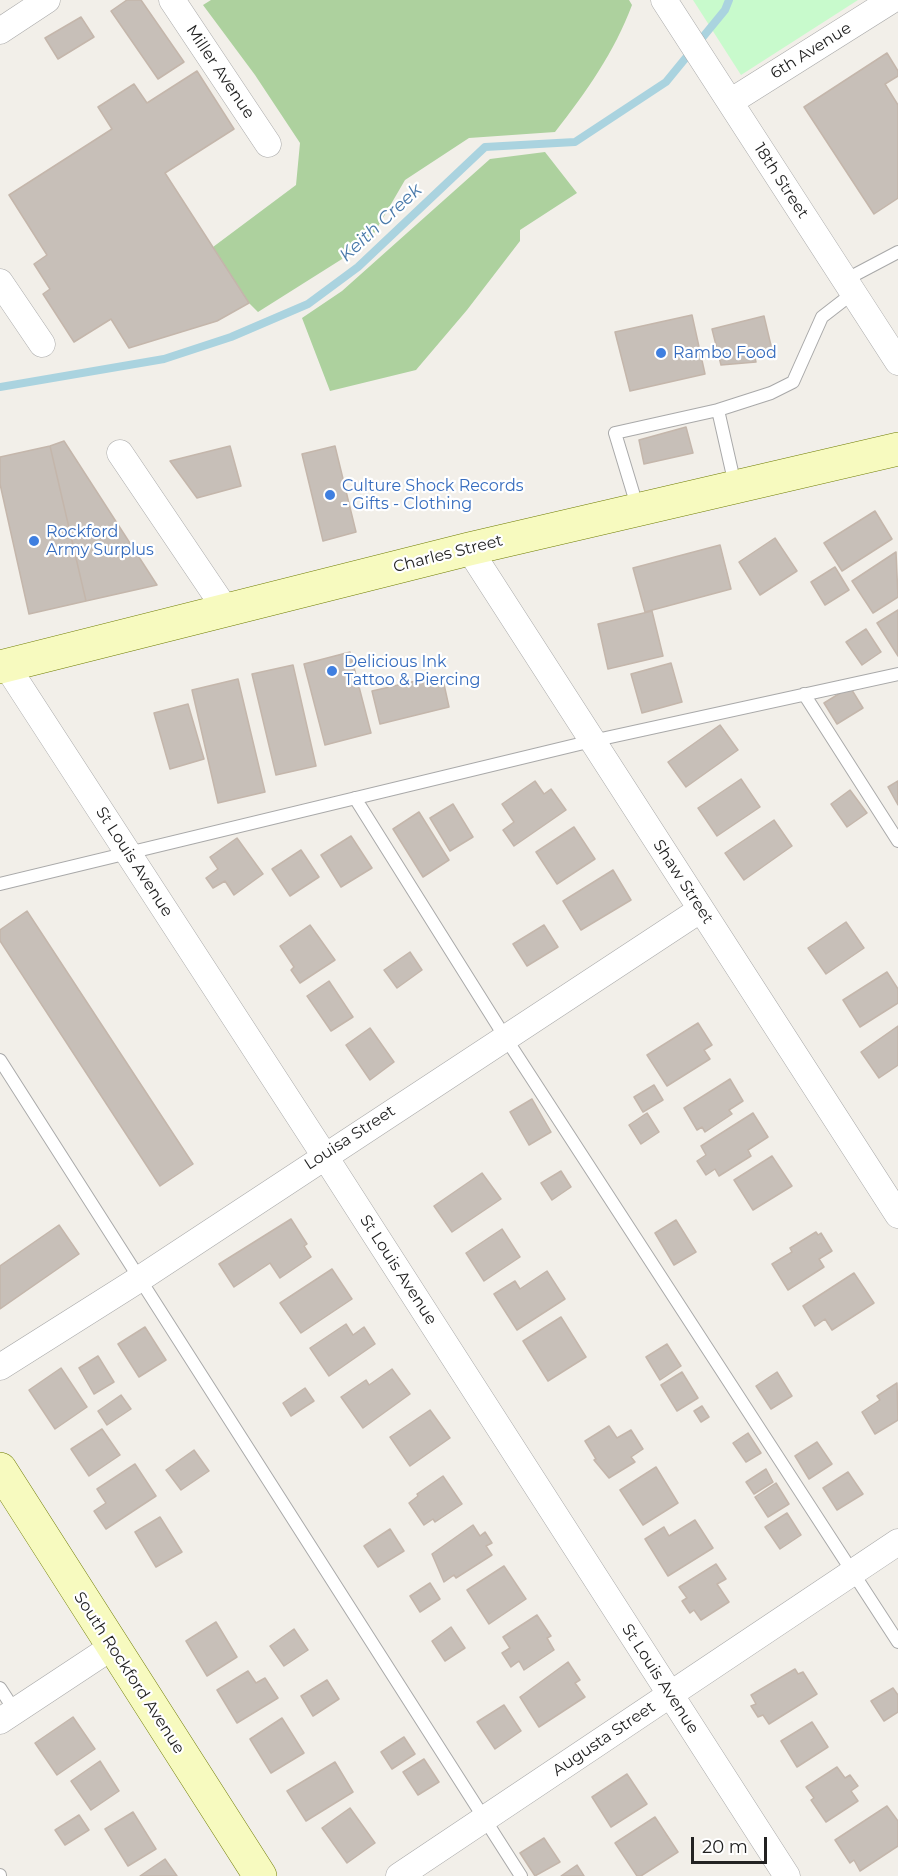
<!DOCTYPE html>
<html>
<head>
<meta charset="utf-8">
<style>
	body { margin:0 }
	#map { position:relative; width:898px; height:1876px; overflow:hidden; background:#f2efe9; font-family:Montserrat,sans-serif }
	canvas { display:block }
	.scale { position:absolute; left:691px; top:1837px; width:76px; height:27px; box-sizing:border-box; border:3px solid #222; border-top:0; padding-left:8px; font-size:18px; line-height:21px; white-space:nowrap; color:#222; -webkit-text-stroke:4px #fff; paint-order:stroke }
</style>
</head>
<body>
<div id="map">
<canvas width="898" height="1876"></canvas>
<div class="scale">20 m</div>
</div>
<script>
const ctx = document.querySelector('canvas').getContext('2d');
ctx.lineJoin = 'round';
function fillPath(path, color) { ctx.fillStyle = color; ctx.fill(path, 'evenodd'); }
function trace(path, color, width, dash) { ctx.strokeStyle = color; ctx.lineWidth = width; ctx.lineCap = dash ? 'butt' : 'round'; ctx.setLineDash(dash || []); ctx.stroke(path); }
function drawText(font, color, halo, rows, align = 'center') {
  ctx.font = font + ' Montserrat,sans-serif'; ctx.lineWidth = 4.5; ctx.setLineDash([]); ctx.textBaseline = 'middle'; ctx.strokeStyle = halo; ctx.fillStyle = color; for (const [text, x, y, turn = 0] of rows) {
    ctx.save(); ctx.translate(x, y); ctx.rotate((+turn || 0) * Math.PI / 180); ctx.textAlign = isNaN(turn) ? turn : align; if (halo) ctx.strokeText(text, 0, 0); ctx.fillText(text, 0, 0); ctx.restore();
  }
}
const forest = new Path2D(`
	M211 0H629L632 5C615 51 585 94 555 132L469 138 405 180 369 242 258 312 249 303 213 247 296 185 300 143 255 75 203 5Z
	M545 152 577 193 520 230V241L467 310 416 370 330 391 302 318 342 291 490 159Z`);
const park = new Path2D(`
	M693 0H858L741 75Z`);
const stream = new Path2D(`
	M0 387 164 359 231 337 308 304 358 267 485 147 575 142 666 82 725 10 729 0`);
const building = new Path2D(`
	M127 0H141L184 62 158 79 111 11Z
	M81 17 94 37 58 59 45 38Z
	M887 53 898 71V76L885 84 898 105V198L874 214 804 107Z
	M197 71 234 129 165 173 249 303 217 321 129 348 111 319 74 342 43 294 50 289 34 264 47 255 9 195 112 129 98 107 134 84 147 103Z
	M692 315 705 374 630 391 615 332Z
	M764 316 773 354 755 358 756 362 721 365 712 329Z
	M686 427 693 453 644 464 639 440Z
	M64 441 157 585 86 601 50 446Z
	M50 446 86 601 29 614 0 484V457Z
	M230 446 241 486 197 498 170 461Z
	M335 446 356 532 323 541 302 454Z
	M875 511 892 539 842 571 824 543Z
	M775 538 797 571 760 595 739 562Z
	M720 545 731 589 645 612 633 568Z
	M896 552 898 597 873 613 852 581Z
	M835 567 849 590 825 605 811 582Z
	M898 610V656L877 623Z
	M652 611 663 656 608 669 598 624Z
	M866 629 881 652 862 665 846 642Z
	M350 652 371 733 325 745 304 664Z
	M671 663 682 702 642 713 631 674Z
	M293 665 316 766 276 775 252 674Z
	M442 675 449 707 380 724 372 691Z
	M238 679 265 792 218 803 192 690Z
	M850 687 863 708 837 724 824 703Z
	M188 704 204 759 170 769 154 713Z
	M720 725 738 750 686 787 668 762Z
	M741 779 760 807 717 836 698 808Z
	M535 781 544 794 551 789 566 810 514 846 503 830 514 822 502 804Z
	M898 781V805L888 787Z
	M850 790 867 813 847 827 831 804Z
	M453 804 473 837 450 851 430 818Z
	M419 812 449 860 423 877 393 829Z
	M774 820 792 846 744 880 725 853Z
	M574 827 595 859 557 884 536 852Z
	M351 836 372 868 341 887 321 855Z
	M237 838 263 874 234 895 225 881 213 888 206 878 218 869 210 857Z
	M301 850 319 877 290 896 272 869Z
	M613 870 631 900 581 930 563 901Z
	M27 911 193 1164 160 1186 0 941V930Z
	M846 922 864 948 826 974 808 948Z
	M310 925 335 960 300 983 291 970 294 967 280 946Z
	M544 925 558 947 527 966 513 944Z
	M410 952 422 970 397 988 384 970Z
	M887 972 898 989V1003L860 1027 843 1000Z
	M329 981 353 1017 331 1031 307 996Z
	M698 1023 712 1045 704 1050 710 1059 667 1086 647 1055Z
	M898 1026V1065L879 1078 861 1052Z
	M370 1028 394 1062 370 1080 346 1045Z
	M730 1079 743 1101 729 1110 732 1114 705 1132 702 1127 697 1130 684 1108Z
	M654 1085 663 1100 643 1112 634 1097Z
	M532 1099 551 1132 529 1145 510 1112Z
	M647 1113 659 1132 641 1144 629 1125Z
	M753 1113 768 1137 748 1150 751 1156 719 1176 715 1169 706 1175 697 1161 706 1155 701 1146Z
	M772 1156 792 1186 753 1210 734 1180Z
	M561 1171 571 1187 552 1200 541 1183Z
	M482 1173 501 1199 452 1232 434 1206Z
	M291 1219 307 1244 304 1246 311 1257 280 1278 270 1263 234 1287 219 1264Z
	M676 1220 696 1252 674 1265 655 1233Z
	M59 1225 79 1254 0 1309V1266Z
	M502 1229 520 1257 484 1281 466 1253Z
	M816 1232 818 1235 821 1233 832 1251 819 1259 824 1267 788 1290 772 1264 792 1252 790 1248Z
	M332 1269 352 1299 301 1333 280 1303Z
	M547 1271 565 1299 517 1330 494 1294 515 1281 520 1289Z
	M854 1273 874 1303 832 1330 825 1319 815 1326 803 1306Z
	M561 1317 586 1357 548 1381 523 1341Z
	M346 1324 353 1335 364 1327 375 1344 329 1376 310 1348Z
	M145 1327 166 1360 139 1377 118 1344Z
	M667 1344 681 1366 660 1380 646 1357Z
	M98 1356 114 1382 94 1394 79 1368Z
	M61 1368 87 1407 55 1429 29 1390Z
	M392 1369 410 1394 363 1428 341 1397 366 1380 369 1385Z
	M682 1372 698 1398 677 1411 661 1385Z
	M777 1372 792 1396 771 1409 756 1386Z
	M897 1383 898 1420 875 1434 862 1412 880 1400 877 1396Z
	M305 1388 314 1401 291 1416 283 1403Z
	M121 1395 131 1409 107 1425 98 1411Z
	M702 1406 709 1417 701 1422 694 1411Z
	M430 1410 450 1438 410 1466 390 1437Z
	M609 1426 617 1438 631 1430 643 1449 631 1457 635 1462 609 1478 594 1460 596 1459 585 1441Z
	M102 1429 120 1455 89 1476 71 1449Z
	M748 1433 761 1453 746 1462 733 1443Z
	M817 1442 832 1464 809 1479 795 1456Z
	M194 1450 209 1471 181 1490 166 1470Z
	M135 1464 156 1496 106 1529 94 1511 106 1503 97 1489Z
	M656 1467 678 1503 643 1525 620 1490Z
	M766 1469 773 1482 754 1494 746 1482Z
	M848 1472 863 1494 837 1510 823 1488Z
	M443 1476 462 1504 435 1522 433 1519 424 1525 409 1503 418 1496 417 1494Z
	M776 1483 789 1504 768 1517 755 1497Z
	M787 1513 801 1535 780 1549 765 1527Z
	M160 1517 182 1552 156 1567 135 1532Z
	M695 1520 713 1548 668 1576 645 1539 664 1527 669 1536Z
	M473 1525 480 1536 485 1532 492 1543 486 1546 492 1555 456 1578 454 1575 444 1582 432 1554Z
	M390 1529 404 1551 378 1567 364 1546Z
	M716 1564 726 1579 717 1584 729 1602 701 1620 694 1610 690 1613 682 1601 687 1598 679 1587Z
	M504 1566 526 1599 489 1624 467 1590Z
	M430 1583 440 1599 420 1612 410 1596Z
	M537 1615 551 1636 547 1638 554 1650 524 1670 519 1661 511 1667 502 1653 510 1648 503 1637Z
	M216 1622 237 1657 207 1676 186 1641Z
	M451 1627 465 1648 445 1661 432 1641Z
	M294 1629 308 1650 284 1666 270 1646Z
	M568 1662 580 1680 575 1683 585 1697 539 1727 520 1697Z
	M795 1669 798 1674 803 1672 817 1694 769 1724 763 1715 758 1717 751 1706 756 1704 751 1695Z
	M248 1671 256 1683 265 1678 278 1698 237 1723 217 1690Z
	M327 1680 339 1699 313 1716 301 1696Z
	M893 1688 898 1695V1712L884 1721 871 1701Z
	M504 1705 521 1731 495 1749 477 1722Z
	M73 1717 95 1749 57 1775 35 1743Z
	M282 1718 304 1753 271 1773 250 1739Z
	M812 1722 828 1747 797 1767 781 1741Z
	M404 1737 415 1754 392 1769 381 1752Z
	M424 1759 439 1782 418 1795 403 1772Z
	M100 1761 119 1791 91 1810 71 1781Z
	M335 1762 353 1792 306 1821 287 1791Z
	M837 1767 845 1778 850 1775 858 1786 851 1791 858 1801 826 1822 811 1800 814 1798 806 1787Z
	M627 1774 647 1804 611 1827 592 1797Z
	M887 1806 898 1821V1846L860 1871 854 1860 850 1863 835 1840Z
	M350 1808 375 1843 347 1863 322 1828Z
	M133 1812 156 1849 128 1866 105 1829Z
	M79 1815 89 1830 65 1845 55 1830Z
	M655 1817 678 1852 641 1876H637L615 1843Z
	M544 1838 560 1862 535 1876 520 1853Z
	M165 1859 177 1876H140Z
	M577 1865 584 1876H561Z`);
const lane = new Path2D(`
	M845 280 898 252
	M718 410 771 393 793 382 822 317 853 293
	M638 509 615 433 718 410 735 485
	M804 694 898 841
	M355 798 505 1037 898 1642
	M0 884 592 741 898 674
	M0 1060 521 1876
	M0 1688 15 1711
	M0 1875V1876`);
const street = new Path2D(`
	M172 0 268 144
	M664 0 898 362
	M0 31 47 0
	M730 102 892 0
	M0 282 42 344
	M120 453 226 610
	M469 549 898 1215
	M6 665 324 1155 787 1876
	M0 1367 141 1278 700 910
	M0 1721 112 1647
	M399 1876 898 1542`);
const secondary = new Path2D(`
	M0 667 469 549 898 449
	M0 1469 260 1876`);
const markers = [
	[661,353,6,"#3f7fe0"],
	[330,495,6,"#3f7fe0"],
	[34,541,6,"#3f7fe0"],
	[332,671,6,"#3f7fe0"]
];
const streetNames = [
	["6th Avenue",811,51,-32],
	["Miller Avenue",220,72,56],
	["18th Street",781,181,57],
	["Charles Street",448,554,-14],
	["St Louis Avenue",134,862,57],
	["Shaw Street",683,882,57],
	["Louisa Street",350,1138,-33],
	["St Louis Avenue",398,1270,57],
	["South Rockford Avenue",129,1673,57],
	["St Louis Avenue",660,1679,57],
	["Augusta Street",604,1739,-34]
];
const shopNames = [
	["Rambo Food",673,353],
	["Culture Shock Records",342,486],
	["- Gifts - Clothing",342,504],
	["Rockford",46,532],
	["Army Surplus",46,550],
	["Delicious Ink",344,662],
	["Tattoo & Piercing",344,680]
];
const waterNames = [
	["Keith Creek",381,223,-43]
];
fillPath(forest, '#add19e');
fillPath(park, '#c8facc');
trace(stream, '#aad3df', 8);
fillPath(building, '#c7bfb8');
trace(building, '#c4b6ab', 1.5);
trace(lane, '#a9a9a9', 14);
trace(street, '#a9a9a9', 27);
trace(secondary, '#707d05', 34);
trace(lane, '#fff', 12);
trace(street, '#fff', 26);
trace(secondary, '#f7fabf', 33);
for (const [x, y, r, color] of markers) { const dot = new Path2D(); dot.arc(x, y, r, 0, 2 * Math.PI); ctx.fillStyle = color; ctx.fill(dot); trace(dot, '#fff', 2); }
drawText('16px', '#222', '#fff', streetNames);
drawText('16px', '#366cbe', '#fff', shopNames, 'left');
drawText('italic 18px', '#4a7aab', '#fff', waterNames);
</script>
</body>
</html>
